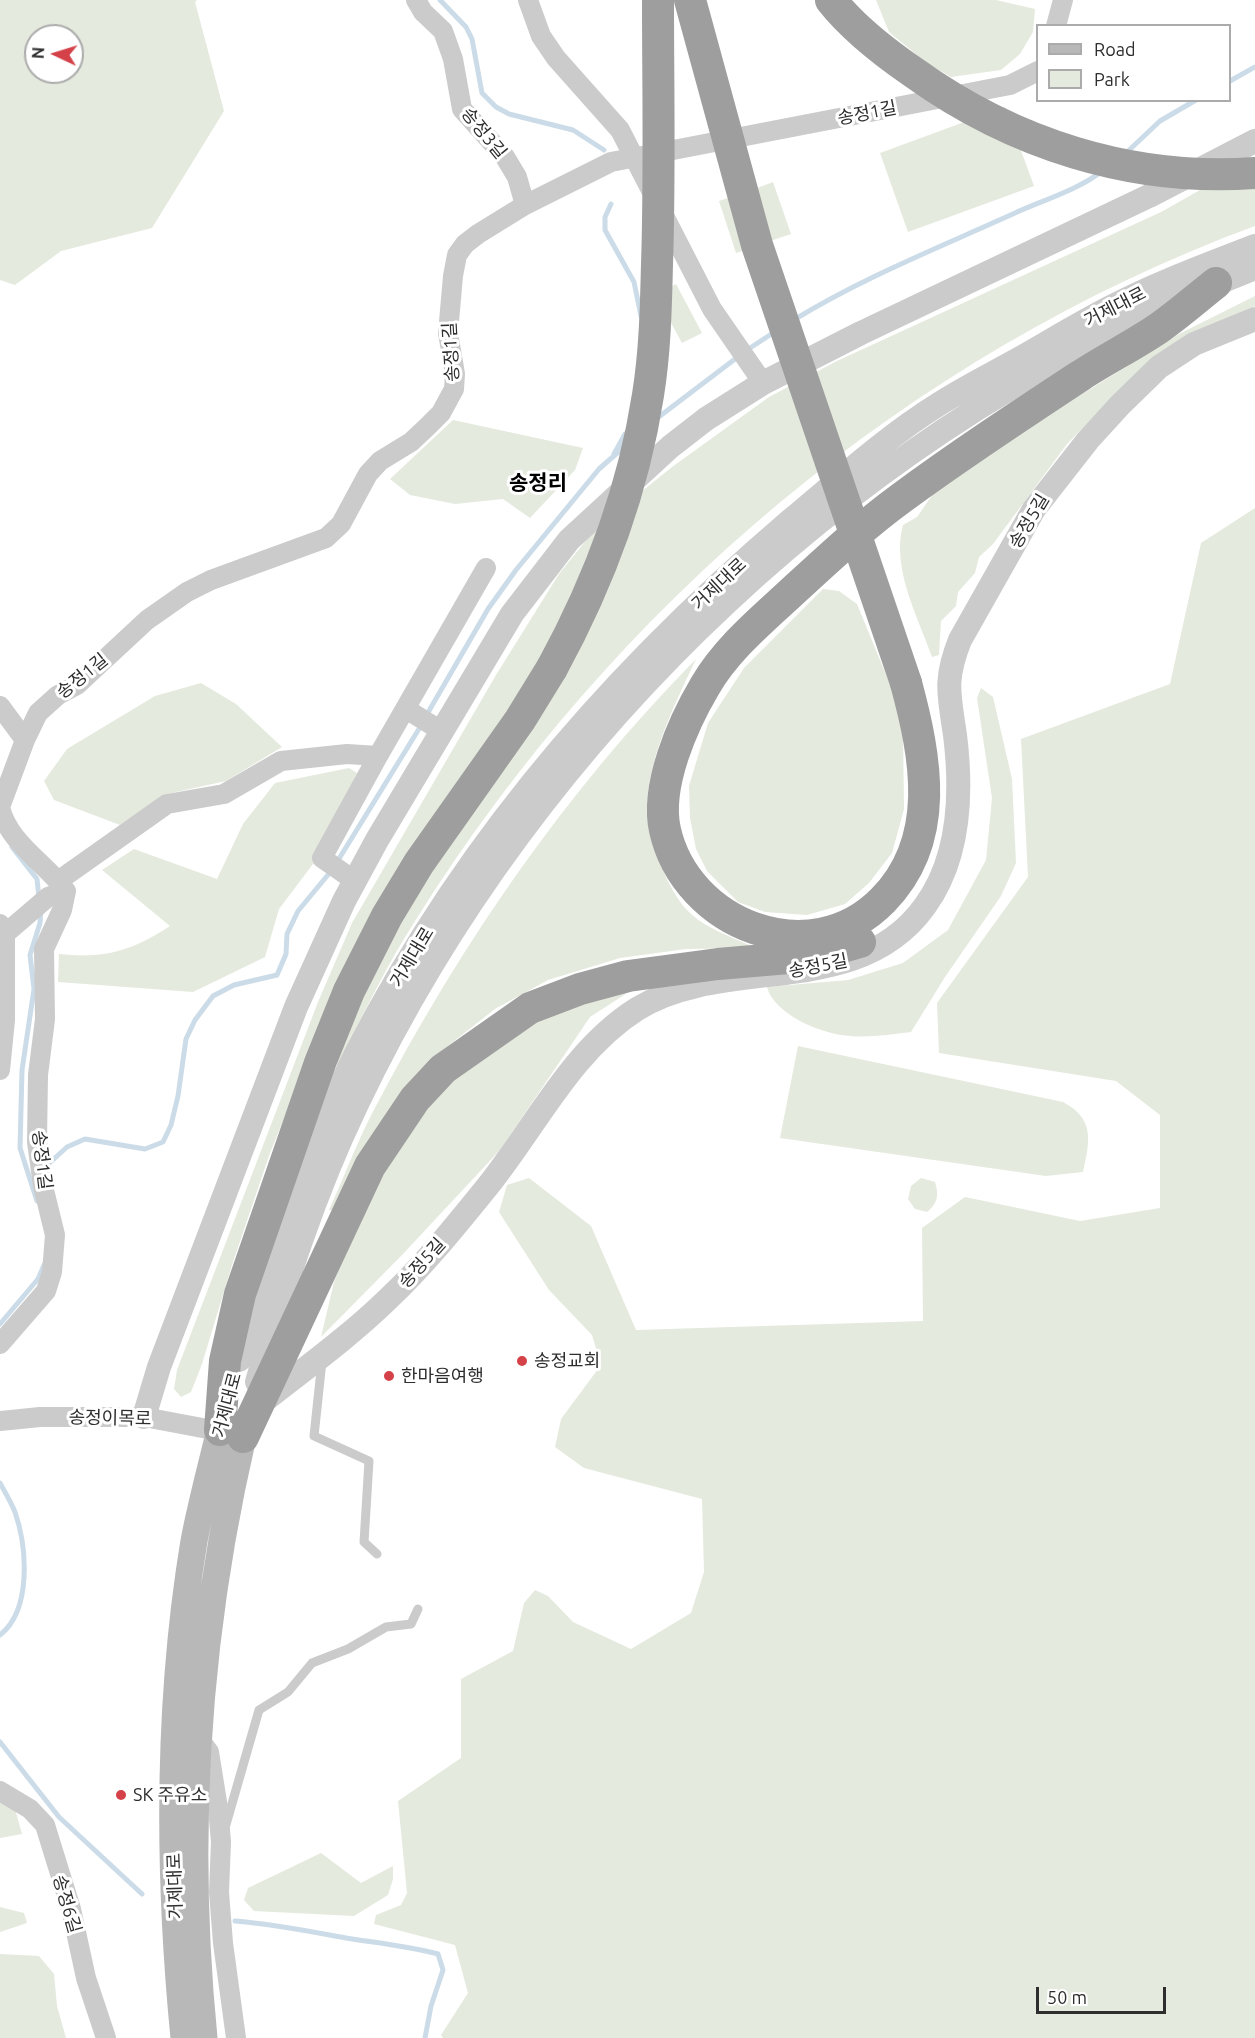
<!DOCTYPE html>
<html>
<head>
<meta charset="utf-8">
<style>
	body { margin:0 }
	#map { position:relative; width:1255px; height:2038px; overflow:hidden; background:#fff; font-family:Ubuntu,sans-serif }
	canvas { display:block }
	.legend { position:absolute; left:1036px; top:24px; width:195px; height:78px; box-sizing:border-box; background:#fff; border:2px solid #ababab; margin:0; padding:8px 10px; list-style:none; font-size:18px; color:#2e2e2e }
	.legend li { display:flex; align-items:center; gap:12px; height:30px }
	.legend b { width:30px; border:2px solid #ababab }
	.north { position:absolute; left:24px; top:24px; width:60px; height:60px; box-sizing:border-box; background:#fff; border:2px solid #ababab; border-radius:50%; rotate:274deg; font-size:16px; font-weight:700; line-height:24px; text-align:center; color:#2e2e2e }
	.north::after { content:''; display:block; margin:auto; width:21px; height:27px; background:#d44149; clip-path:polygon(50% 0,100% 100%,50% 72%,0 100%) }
	.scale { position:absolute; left:1036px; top:1987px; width:130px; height:27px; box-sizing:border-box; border:3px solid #2e2e2e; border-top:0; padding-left:8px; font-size:18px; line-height:21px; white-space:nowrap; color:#2e2e2e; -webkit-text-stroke:4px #fff; paint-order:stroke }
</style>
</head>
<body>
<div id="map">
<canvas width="1255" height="2038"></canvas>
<ul class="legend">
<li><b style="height:8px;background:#b8b8b8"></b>Road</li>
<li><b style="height:16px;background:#e4eadd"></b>Park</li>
</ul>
<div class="north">N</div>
<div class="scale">50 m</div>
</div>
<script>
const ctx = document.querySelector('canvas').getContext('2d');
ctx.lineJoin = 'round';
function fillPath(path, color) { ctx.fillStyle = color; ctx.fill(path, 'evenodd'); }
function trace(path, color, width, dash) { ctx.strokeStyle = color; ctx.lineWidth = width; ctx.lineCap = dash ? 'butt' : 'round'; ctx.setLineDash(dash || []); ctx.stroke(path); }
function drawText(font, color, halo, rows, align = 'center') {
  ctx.font = font + ' Ubuntu,"Noto Sans KR",sans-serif'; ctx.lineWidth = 6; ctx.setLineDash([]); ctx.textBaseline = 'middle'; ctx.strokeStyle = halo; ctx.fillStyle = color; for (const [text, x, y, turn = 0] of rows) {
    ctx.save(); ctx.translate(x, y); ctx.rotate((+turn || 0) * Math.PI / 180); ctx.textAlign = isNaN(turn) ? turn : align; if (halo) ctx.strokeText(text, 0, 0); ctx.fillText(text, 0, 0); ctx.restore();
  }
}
const green = new Path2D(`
	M0 0H197L195 2 224 111 152 228 61 251 15 285 0 280ZM36 36H72V72H36Z
	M876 0H996L1035 9 1033 32 1020 54 1001 70 951 77 928 64 889 32Z
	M1005 107 1034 186 908 232 880 153Z
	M1255 159V226C908 354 613 606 417 918 387 964 363 1015 338 1064L314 1044 270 1153 232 1265 202 1364 191 1392 181 1397 174 1389 177 1370 318 1002 352 923 496 675 559 574 596 528 672 467 769 397 837 361 1161 212Z
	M773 182 791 234 770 241 752 190Z
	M740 194 757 246 736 253 719 201Z
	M676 284 702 333 682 343 656 295Z
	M1255 296V306L1226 320 1116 394 1067 444 993 544 979 557 975 573 958 592 956 606 941 621 939 655 932 657C918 617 891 568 903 525L917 517 938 487 1063 406 1179 334Z
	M453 420 583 448 575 470 530 518 503 499 455 504 410 495 390 479Z
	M1255 508V2038H443L441 2035 468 1993 455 1945 374 1924 376 1915 401 1905 407 1893 398 1801 461 1758V1679L513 1651 524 1603 535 1590 548 1596 573 1622 631 1649 691 1613 704 1572 702 1499 584 1468 555 1447 561 1419 601 1365 592 1335 549 1290 499 1212 507 1185 529 1178 591 1226 636 1330 923 1321 922 1228 965 1197 1080 1221 1160 1208V1115L1116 1081 939 1053 937 1003 1028 877 1021 739 1170 684 1201 543Z
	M823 589 839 591 857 604 894 694 903 734 904 809 892 853 869 883 845 904 807 915 765 912 738 902 707 871 696 849 690 818 689 786 708 723 744 668Z
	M696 659C675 704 651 751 647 802 645 822 654 845 661 864 666 879 674 895 685 908 703 928 732 937 756 948L686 949 620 958 548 980 495 1009 439 1053 336 1211 329 1210C345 1175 358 1139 376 1106 462 942 566 791 696 659Z
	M201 683 236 704 282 747 226 781 167 794 120 825 54 800 44 781 67 749 155 696Z
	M981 688 993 697 1012 779 1016 863 1001 896 945 977 911 1032C891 1034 870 1038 850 1036 824 1035 774 1015 767 987L848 980 903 963 948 930 986 860 992 798 977 698Z
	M349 768 357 773 313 864 279 909 265 957 193 992 58 982 59 954C104 959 132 951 170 926L102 870 134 849 217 879 243 824 275 783Z
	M641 984 590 1017 500 1150 402 1255 321 1337 334 1282 376 1176 444 1086 535 1019Z
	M798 1046 1063 1102C1095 1119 1090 1141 1083 1172L1046 1176 780 1138Z
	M921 1178 935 1182C939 1195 938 1203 927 1212L915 1209 908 1199 911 1186Z
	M0 1797 14 1805 22 1834 0 1838Z
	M321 1853 361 1883 393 1866V1879L388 1895 354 1916 254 1911 244 1900 248 1888Z
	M0 1907 24 1913 27 1923 0 1932Z
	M0 1954 39 1956 54 1974 57 2006 66 2038H0Z`);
const stream = new Path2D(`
	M440 0 466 27 472 39 482 93 496 107 509 114 573 130 604 150
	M1230 81 1255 67
	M1126 153 1160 121 1196 100
	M611 204 605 217V230L634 282 641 316
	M792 321C864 277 938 248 1015 213 1041 201 1080 189 1102 171
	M747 350 776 331
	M656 419 739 356
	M614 454 625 434
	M426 716 488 609 516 570 599 469 624 447
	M12 847 37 879 39 898
	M337 862 422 724
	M45 1167 67 1147 85 1139 145 1149 163 1142 171 1125 178 1096 186 1039 195 1020 213 996 234 985 277 975 286 954 287 934 298 911 332 870
	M37 1201 20 1148 22 1070 34 989 30 955 40 923 41 910
	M0 1324 38 1279 45 1263
	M0 1483C5 1492 11 1502 15 1512 27 1547 32 1610 0 1635
	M0 1742 59 1817 142 1894
	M235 1921C273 1924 308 1931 346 1938 377 1943 407 1946 438 1954L443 1970 431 2006 425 2038`);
const service = new Path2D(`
	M322 1361 314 1436 369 1461 364 1542 377 1554
	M225 1828 259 1710 288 1692 312 1663 348 1649 386 1627 411 1624 418 1609`);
const minor = new Path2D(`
	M416 0 423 12 443 31 453 59 462 109 505 157 517 177 525 205
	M528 0 541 36 556 58 620 130 712 309 763 383
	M1056 26 1063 0
	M0 706 25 740
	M406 709 443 732
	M378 756 486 568
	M0 807 25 740 38 713 58 695 77 685 147 620 187 592 211 580 326 538 341 524 368 474 380 461 411 442 427 427 441 413 454 389 455 374 448 333 453 276 457 255 465 244 478 234 525 205 611 162 1010 85 1038 71
	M0 807C9 844 45 862 66 891L62 910 44 949 45 1019 38 1075 37 1142 43 1186 55 1235 52 1272 46 1291 0 1344
	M58 881 167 804 224 794 281 761 347 754 378 756 322 858 355 881
	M0 924 5 934V1020L0 1070
	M5 934 48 897 66 891
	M0 1421 40 1417H144L229 1433
	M200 1740 209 1752 218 1808 221 1842 219 1892 223 1943 236 2038
	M0 1791 30 1809 45 1825 71 1909 86 1978 106 2038`);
const tertiary = new Path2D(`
	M239 1360C267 1269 296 1180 336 1094 445 866 600 683 791 520 839 480 886 437 939 404 964 388 990 375 1015 361 1047 343 1078 324 1111 307 1157 283 1206 265 1255 246
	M257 1382C284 1287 314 1193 357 1104 535 729 868 418 1255 268
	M260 1404C303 1370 349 1337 388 1299 423 1266 453 1229 483 1192 533 1132 569 1052 637 1009 726 954 857 1001 925 906 960 858 962 791 955 735 949 694 944 680 960 640L1034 509 1088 440 1120 405 1159 367 1194 344 1255 319
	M144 1417 159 1367 296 1007 344 901 377 840 512 614 569 540 670 447 706 419 763 383 861 333 1149 196 1255 141`);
const secondary = new Path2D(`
	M184 2038C168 1874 167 1704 194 1541 201 1504 211 1467 220 1430
	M204 2038C184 1836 197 1634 243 1437`);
const trunk = new Path2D(`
	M906 683C926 757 942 840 883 900 811 974 686 925 665 830 655 786 683 723 705 686 727 648 763 619 794 590 828 559 863 526 900 499 958 456 1019 416 1080 376 1106 359 1134 345 1159 328 1179 314 1197 298 1216 283
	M220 1430 225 1361 240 1294 320 1063 349 991 387 916 419 863 520 720 552 668
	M243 1437 370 1166 415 1099 443 1069 530 1008 580 989 628 976 718 964 812 956 860 942`);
const trunkBridge = new Path2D(`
	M690 0 757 245 906 683
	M831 0C853 28 884 52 913 72 1013 144 1132 182 1255 173
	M552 668C599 582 633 492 648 395 655 352 656 307 657 264 660 176 658 88 658 0`);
const markers = [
	[522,1361,6,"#d44149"],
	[389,1376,6,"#d44149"],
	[121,1795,6,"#d44149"]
];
const streetNames = [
	["송정1길",867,113,-11],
	["송정3길",484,133,51],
	["거제대로",1115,307,-27],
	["송정1길",451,352,-93],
	["송정5길",1029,521,-59],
	["거제대로",719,584,-43],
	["송정1길",82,676,-39],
	["거제대로",412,957,-59],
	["송정5길",818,966,-11],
	["송정1길",42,1160,83],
	["송정5길",422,1263,-48],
	["거제대로",227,1405,-75],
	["송정이목로",110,1418,1],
	["거제대로",175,1886,-92],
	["송정6길",67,1904,74]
];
const poiNames = [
	["송정교회",534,1361],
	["한마음여행",401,1376],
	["SK 주유소",133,1795]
];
const quarterNames = [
	["송정리",538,483]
];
fillPath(green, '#e4eadd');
trace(stream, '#cbdce8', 5);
trace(service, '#cbcbcb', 9);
trace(minor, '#cbcbcb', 20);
trace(tertiary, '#cbcbcb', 24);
trace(secondary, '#b8b8b8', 27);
trace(trunk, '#9e9e9e', 32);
trace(trunkBridge, '#9e9e9e', 32);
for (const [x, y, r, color] of markers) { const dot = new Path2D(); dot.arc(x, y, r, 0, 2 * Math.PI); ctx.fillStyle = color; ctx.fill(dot); trace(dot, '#fff', 2); }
drawText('18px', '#2e2e2e', '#fff', streetNames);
drawText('18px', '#2e2e2e', '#fff', poiNames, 'left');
drawText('bold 21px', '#000', '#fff', quarterNames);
</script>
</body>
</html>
